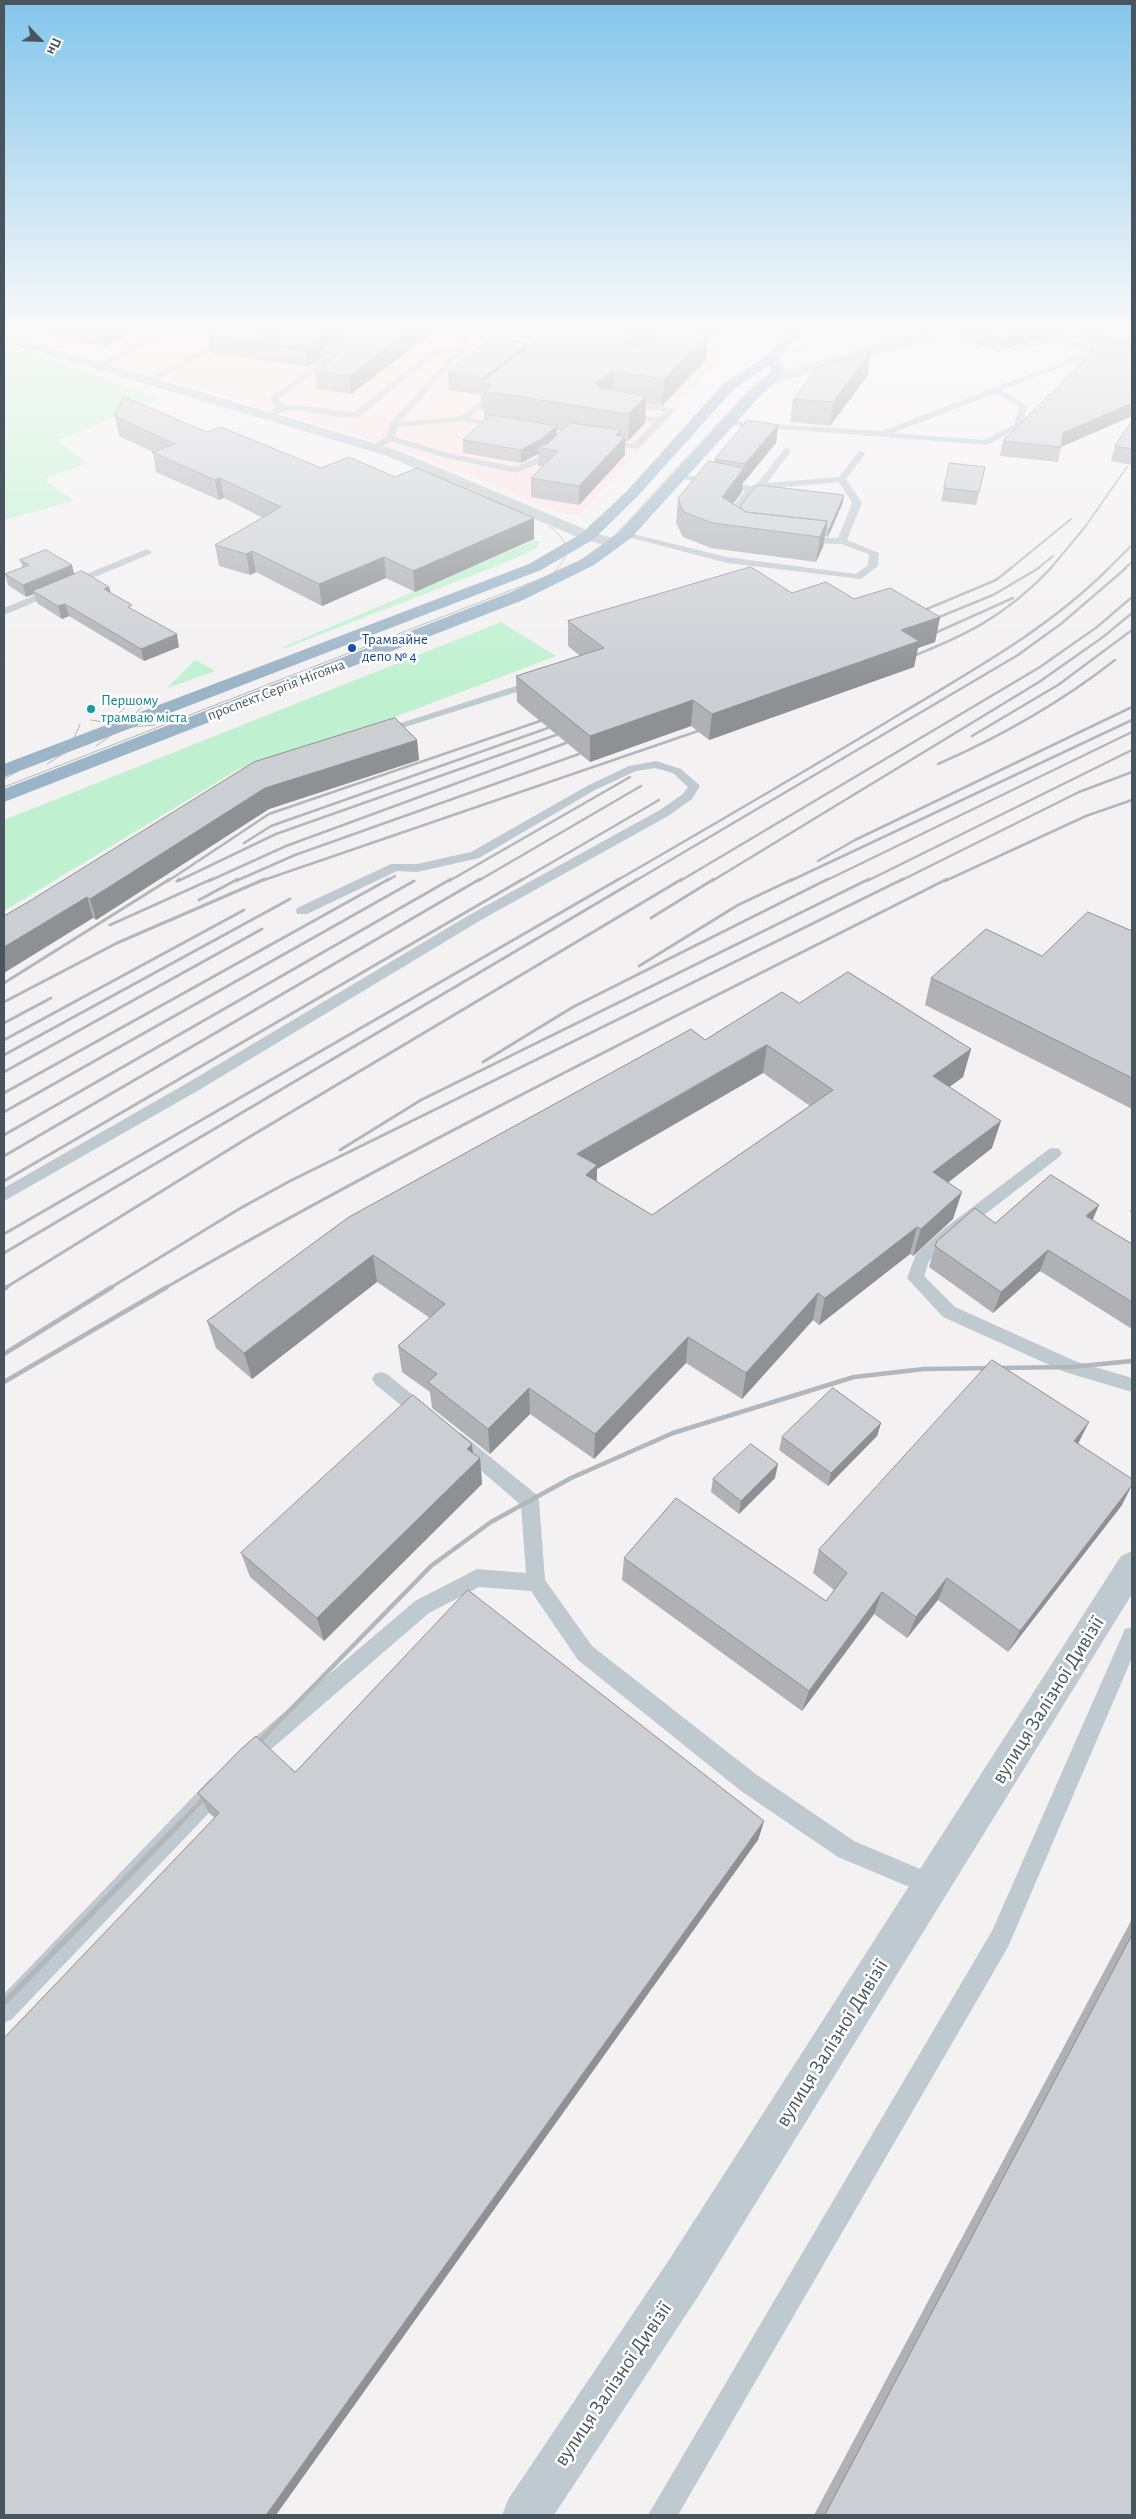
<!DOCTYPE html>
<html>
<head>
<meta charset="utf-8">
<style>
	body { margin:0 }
	#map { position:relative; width:1136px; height:2519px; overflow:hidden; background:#f3f1f1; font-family:"Alegreya Sans",sans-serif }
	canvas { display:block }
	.frame { position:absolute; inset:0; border:5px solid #48555f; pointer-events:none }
	.north { position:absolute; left:15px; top:15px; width:50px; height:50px; -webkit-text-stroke:4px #fff; paint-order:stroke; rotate:114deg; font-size:14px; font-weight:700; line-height:20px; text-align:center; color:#48555f }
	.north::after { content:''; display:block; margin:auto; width:18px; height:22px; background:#48555f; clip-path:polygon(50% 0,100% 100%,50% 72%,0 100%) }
</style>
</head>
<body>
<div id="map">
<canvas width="1136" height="2519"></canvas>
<div class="frame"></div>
<div class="north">Пн</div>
</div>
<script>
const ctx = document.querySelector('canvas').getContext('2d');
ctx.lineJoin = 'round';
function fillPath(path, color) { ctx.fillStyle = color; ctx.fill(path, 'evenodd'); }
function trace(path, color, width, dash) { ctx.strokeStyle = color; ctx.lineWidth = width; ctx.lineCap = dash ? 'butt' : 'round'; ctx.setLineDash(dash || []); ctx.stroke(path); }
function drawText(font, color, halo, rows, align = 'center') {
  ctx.font = font + ' "Alegreya Sans",sans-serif'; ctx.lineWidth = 5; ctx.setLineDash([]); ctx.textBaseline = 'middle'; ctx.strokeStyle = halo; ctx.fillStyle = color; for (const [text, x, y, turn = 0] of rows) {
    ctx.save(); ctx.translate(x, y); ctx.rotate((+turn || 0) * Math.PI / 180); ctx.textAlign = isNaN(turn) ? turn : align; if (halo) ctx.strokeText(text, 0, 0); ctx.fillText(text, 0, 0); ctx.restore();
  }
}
const medical = new Path2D(`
	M4 330H594L732 350 675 404 683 406 580 514 563 513 400 449Z`);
const green = new Path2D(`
	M811 330H824L804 354 790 353Z
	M832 330H884L850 339 830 333Z
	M4 344 162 398 57 441 88 463 44 479 74 501 4 520Z
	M535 540 540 542 535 549 512 560 283 649 281 648Z
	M501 622 556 656 384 721 237 770 4 911V820Z
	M196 660 215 671 167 688 194 661Z`);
const service = new Path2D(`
	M161 330H171L101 368 94 366Z
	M238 330H248L152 383 145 381Z
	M362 330H371L279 399 284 406H303L354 412 435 348 458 349 464 339 438 330H450L472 338 463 353 400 422 460 417 498 388H501V392L469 418 508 426 504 428 462 421 397 427 395 437 448 453 515 467 541 456 552 446 559 448 547 460 516 473 443 457 391 441 378 450H372V446L386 437 390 423 454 353 440 352 359 417C337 420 312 410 290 410 283 410 278 416 271 415V411L277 407 270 399 271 397Z
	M1058 337 1132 360V364L1095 354 1002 390 1027 406 1022 426 988 445 727 425 723 423 727 421 882 431 1087 352 1058 341 1008 353 1004 351ZM996 393 1019 407 1014 425 984 440 893 433Z
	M623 401 671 408 675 410 638 449 602 444 601 442 605 439 633 444 654 422 622 417V413L658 418 665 412 626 405H623Z
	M787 448 791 451 767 483 839 477 859 451 866 453 846 479 862 503 847 540 879 553 878 566 861 579 727 563 620 535 625 532 727 557 856 574 868 565 869 554 841 544 803 543 798 540 803 537 838 538 852 503 839 482 755 490 732 520V524L729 525 722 521 745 491 675 477 679 474 751 486 757 484 784 449Z
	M147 549 152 552 150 554 4 615V608Z
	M519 685 524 688 523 690 386 733H378L376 731Z
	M656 761 681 769 698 784 700 786 692 799 668 816 481 920 199 1090 4 1201V1188L189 1082 471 914 660 810 683 794 688 787 673 773 655 768 636 771 595 790 479 858 417 872 397 871 307 914H297L296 911 297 908 391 864H417L471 852 587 786 629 766Z
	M1054 1148 1059 1149 1062 1153 1059 1157 957 1236 929 1261 924 1276 955 1307 1075 1361 1132 1378V1392L1065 1372 943 1317 907 1278 916 1254 945 1228 1049 1149Z
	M381 1372 387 1374 431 1410 434 1415 431 1420 425 1422 419 1420 375 1384 372 1379 375 1374Z
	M456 1431 462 1434 537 1495 539 1501 545 1580 592 1646 757 1775 854 1841 939 1877 942 1885 939 1893 931 1896 838 1857 741 1791 578 1660 531 1591 479 1587 429 1613 254 1764 247 1767 240 1764 237 1757 240 1750 415 1601 477 1569 526 1573 521 1505 450 1444 447 1439 450 1434Z
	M1132 1627V1658L1008 1947 678 2515H648L992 1931 1125 1629Z
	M218 1776 226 1779 229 1787 226 1795 12 2019 4 2023V1994L210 1779Z`);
const minor = new Path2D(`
	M932 330H952L950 333 773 384H763L761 381 763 378Z
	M4 334 394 449 594 533 622 540 624 543 616 548 582 539 384 455 4 342Z
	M1132 1551V1594L699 2295 554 2515H502L509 2498 667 2263 1121 1556Z`);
const trunk = new Path2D(`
	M790 330H803L778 359 785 369 782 376 761 395 631 538 594 565 523 600 4 802V789L511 592 582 559 619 532 751 389 771 372 769 365 733 390 637 497 594 539 541 570 4 777V764L529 564 582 533 627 491 723 384 767 355Z`);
const tram = new Path2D(`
	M549 526C569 541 573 553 554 572
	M91 720 133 727 155 725
	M96 746 124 726 150 698
	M47 764 101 730 131 702
	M4 779 67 743 75 736 80 724
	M4 787 563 570 597 551 615 535 757 381 797 367 935 330`);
const railFar4 = new Path2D(`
	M1010 569 1071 519
	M1037 569 1053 556
	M1050 569 1085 527 1127 467
	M1108 569 1132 545
	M1124 569 1132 562`);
const railFar3 = new Path2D(`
	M915 614 996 580 1011 568
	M927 622 993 595 1039 568
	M926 637 1013 598
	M903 660C965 636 1005 617 1051 568
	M972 736 1058 685 1132 630
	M938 764C1002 736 1060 703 1115 660
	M244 843 271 826 548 728
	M818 861 855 840 1132 707
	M168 881 269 814 540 721
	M178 881 276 834 556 735
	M209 881 286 846 566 743
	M236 881 295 855 579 754
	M261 881 698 731
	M387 881 395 876
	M449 881 630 777
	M478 881 641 786
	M520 881 659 800
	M616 881C711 826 806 771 900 714 973 670 1048 629 1109 568
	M635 881 1018 655 1062 623 1126 568
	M680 881 1040 667 1097 627 1132 597
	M712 881 1039 682 1103 637 1132 613
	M790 881 1132 720
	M825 881 1132 732
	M867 881 1132 750
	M900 881 1079 792 1132 772
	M945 881 1086 816 1132 800`);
const railFar2 = new Path2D(`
	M177 881 180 879
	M199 900 238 879
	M651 918 714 879
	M110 925 212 879
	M639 966 738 905 793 879
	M4 983 170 879
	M4 1002 117 943 265 879
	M4 1023 51 998
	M4 1040 244 910
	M4 1055 290 899
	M483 1062 573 1007 828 879
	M4 1072 262 929
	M4 1093 389 879
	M4 1112 414 881
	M4 1135 451 879
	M340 1150 421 1100 869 879
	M4 1156 480 879
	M4 1181 523 879
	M4 1234 619 879
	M4 1253 638 879
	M5 1288 246 1139 682 879
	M110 1288 239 1209 290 1181 903 879
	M165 1288C420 1141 685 1012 947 879`);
const railFar1 = new Path2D(`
	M4 1289 7 1287
	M4 1354 112 1287
	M4 1382 167 1287
	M250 1751 431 1566 491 1522 571 1478 673 1433 854 1377 924 1369 1071 1367 1132 1361
	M181 1822 212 1790`);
const rail = new Path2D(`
	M4 2003 182 1821`);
const wall = new Path2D(`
	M24 330H138L105 347Z
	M216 330H436L351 394 317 389 315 371 322 366 321 358 308 367 211 353 208 335Z
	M554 330H718L707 341 706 360 662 406 646 403 645 423 628 441H625V455L579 505 531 497V478L543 466H538V454L521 463 463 453V440L487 419 484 418V410H482L481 395 449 390 448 372 527 347 545 337ZM557 430 562 431 557 435Z
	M966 330H1076L1004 349 1001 353 964 338Z
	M1079 330H1132V416L1061 447 1058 462 1000 456 1003 441 1090 354 1092 346 1084 343Z
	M868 375 830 426 790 422 793 399Z
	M115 416 207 432 321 468 534 539 415 592 386 578 322 606 256 572 250 575 219 566 215 545 263 518 224 498 219 500 156 472 153 452 119 436Z
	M1132 421V465L1111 461 1115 446Z
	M778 425 776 443 743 483 742 492 733 504 740 507 844 495 843 502 828 537 825 536 823 547 816 562 711 548 683 537 676 523 678 499 715 462V459Z
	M985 467 976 505 941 501 944 488Z
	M20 560 72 565 74 574 109 587 111 593 179 647 144 661 69 616 62 619 37 603 34 594 26 597 8 585 5 574 23 568Z
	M792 593 854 599 940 617 935 642 918 648 914 667 709 740 691 726 590 762 517 702 516 676 580 656 568 646V621Z
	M417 740 419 760 269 809 96 920 93 918 4 916Z
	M1132 931V1109L925 1005 931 978 1042 956Z
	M799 1003 971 1049 963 1077 949 1087 992 1148 948 1182 953 1219 913 1256 910 1254 819 1325 813 1320 742 1399 686 1363 594 1459 530 1414 490 1454 432 1408 430 1392 402 1372 398 1346 430 1318 377 1282 252 1379 216 1348 207 1321 705 1040ZM763 1073 810 1106 652 1215 597 1182V1169Z
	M1099 1205 1092 1220 1132 1244V1329L1040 1271 993 1313 929 1267 937 1241 995 1223Z
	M1132 1206V1213L1130 1212Z
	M881 1423 877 1436 828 1486 779 1450 782 1437Z
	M472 1444 473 1454 480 1458 482 1484 324 1641 250 1577 241 1553Z
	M1078 1444 1122 1505 1008 1652 938 1600 907 1638 874 1614 802 1711 622 1580 624 1558 826 1601 834 1590 813 1573 819 1550Z
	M775 1478 739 1514 711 1492 713 1479Z
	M198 1793 764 1821 758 1840 215 1818 209 1813Z
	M1132 1919V2515H814Z`);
const shadedWall = new Path2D(`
	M102 330H138L105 347Z
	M266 330H294L274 344 259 342V334Z
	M332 330H359L320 351 321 358 308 367 306 349Z
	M411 330H436L351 394 349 376Z
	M694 330H718L707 341 706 360 662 406 664 379 691 332Z
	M1027 330H1076L1004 349 1001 353 1004 339 1006 335Z
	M640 334 639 359 629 344Z
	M527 343V360L491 385 483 384V378Z
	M871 352 868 375 830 426 833 402Z
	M613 371 612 397 595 383Z
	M646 396 645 423 628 441 629 414Z
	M1132 403V416L1061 447 1063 433Z
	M778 425 776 443 743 483 745 464Z
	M557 426V438L545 448 538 447V454L521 463V450Z
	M621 430V441L625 437V455L579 505V486L616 435Z
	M744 468 742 492 720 521 722 497Z
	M220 478 224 498 219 500 215 480Z
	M844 495 843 502 828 537 829 530Z
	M534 518V539L415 592 413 571Z
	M827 521 823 547 816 562 820 537Z
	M252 551 256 572 250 575 246 554Z
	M384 557 386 578 322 606 319 584Z
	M72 565 75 577 33 591 34 594 26 597 23 585Z
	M109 587 112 599 104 589Z
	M65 604 69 616 62 619 58 606Z
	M940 617 935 642 918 648 914 667 709 740 712 714 901 630Z
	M177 634 179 647 144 661 141 649Z
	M693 700 691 726 590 762V736Z
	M417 740 419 760 269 809 96 920 90 899 265 788Z
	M87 897 93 918 4 973V947Z
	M767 1045 763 1073 597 1169 596 1193 585 1203 577 1154Z
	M971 1049 963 1077 926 1104 933 1076Z
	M1001 1121 992 1148 926 1200 933 1172Z
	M962 1192 953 1219 913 1256 921 1229Z
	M1099 1205 1090 1226 1086 1216Z
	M917 1227 910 1254 819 1325 825 1298Z
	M1048 1250 1040 1271 993 1313 1001 1292Z
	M373 1255 377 1282 252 1379 244 1353Z
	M818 1293 813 1320 742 1399 746 1373Z
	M688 1337 686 1363 594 1459 595 1434Z
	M529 1388 530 1414 490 1454 488 1429Z
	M1089 1422 1077 1446 1074 1441Z
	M881 1423 877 1436 828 1486 831 1473Z
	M472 1444 474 1464 480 1458 482 1484 324 1641 317 1618Z
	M778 1464 775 1478 739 1514 741 1501Z
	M1132 1485 1122 1505 1008 1652 1020 1631Z
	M947 1578 938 1600 907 1638 916 1617Z
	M882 1592 874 1614 802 1711 809 1691Z
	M764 1821 758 1840 276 2515H266Z`);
const building = new Path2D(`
	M216 330H266L259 334V341H268L283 330H332L306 349 208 335Z
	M348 330H411L349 376 315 371 339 354 320 351Z
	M554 330H614L640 334 629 344 634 349 656 332 647 330H694L691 332 707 335 664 379 613 371 595 383 600 388 646 396 629 414 483 391 491 385 481 383 540 337H545Z
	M981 330H1027L1006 335 1004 339Z
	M1089 330H1132V343Z
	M492 338 527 343 483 378 448 372Z
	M1099 342 1132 351V403L1063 433 1061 447 1003 441 1094 350 1092 344Z
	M871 352 833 402 793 399 818 367Z
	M124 397 207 432 221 427 321 468 349 457 395 477 417 468 534 518 413 571 384 557 319 584 252 551 246 554 215 545 281 507 220 478 215 480 152 452 175 444 115 416Z
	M491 415 557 426 540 440 521 450 463 440Z
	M748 420 778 425 745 464 715 459Z
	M1132 421V449L1115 446Z
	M571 423 621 430 616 435 625 437 579 486 531 478 558 451 538 447 548 443Z
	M709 461 744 468 722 497 746 512 827 521 820 537 713 523 684 512 678 499Z
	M950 463 985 467 979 492 944 488Z
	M757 485 844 495 829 530H826L827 521 746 512 740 507Z
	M46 550 72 565 23 585 5 574 29 565 20 560Z
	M751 567 792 593 826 582 854 599 890 588 940 617 901 630 919 641 712 714 693 700 590 736 516 676 604 648 568 621Z
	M82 571 109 587 104 589 132 605 128 607 177 634 141 649 65 604 58 606 33 591Z
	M395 718 417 740 265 788 90 899 87 897 4 947V916L28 902 254 762Z
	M1088 912 1132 931V1078L931 978 986 929 1042 956Z
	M848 972 971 1049 933 1076 1001 1121 933 1172 962 1192 921 1229 917 1227 825 1298 818 1293 746 1373 688 1337 595 1434 529 1388 488 1429 428 1382 437 1374 398 1346 445 1304 373 1255 244 1353 207 1321 349 1217 691 1029 705 1040 782 992 799 1003ZM767 1045 833 1090 652 1215 586 1175 597 1165 577 1154Z
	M1051 1175 1099 1205 1086 1216 1132 1244V1302L1048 1250 1001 1292 935 1246 937 1241 975 1208 995 1223Z
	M992 1360 1089 1422 1074 1441 1132 1479V1485L1020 1631 947 1578 916 1617 882 1592 809 1691 624 1558 676 1498 826 1601 847 1573 819 1550Z
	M833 1388 881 1423 831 1473 782 1437Z
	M413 1395 472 1444 467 1449 480 1458 317 1618 241 1553Z
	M751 1444 778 1464 741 1501 713 1479Z
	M468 1590 764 1821 266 2515H4V2038L219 1813 198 1793 241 1749 256 1736 295 1772Z
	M1132 1935V2515H825Z`);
const markers = [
	[352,648,5,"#1a4fb4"],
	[91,709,5,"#0f9aa8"]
];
const farTransitnames = [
	["Трамвайне",362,639],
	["депо № 4",362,656]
];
const farStreetnames = [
	["проспект Сергія Нігояна",276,690,-21]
];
const farCulturenames = [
	["Першому",101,700],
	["трамваю міста",101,717]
];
const nearStreetnames = [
	["вулиця Залізної Дивізії",1048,1700,-58],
	["вулиця Залізної Дивізії",832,2043,-58],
	["вулиця Залізної Дивізії",613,2384,-56]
];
fillPath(medical, '#fce3e2');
fillPath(green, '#bff1d0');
fillPath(service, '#bec9d0');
fillPath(minor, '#bec9d0');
fillPath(trunk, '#9cb4c8');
trace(tram, '#b3b7bb', 1);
trace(railFar4, '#b3b7bb', 2);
trace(railFar3, '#b3b7bb', 2.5);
trace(railFar2, '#b3b7bb', 3);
trace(railFar1, '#b3b7bb', 4.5);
trace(rail, '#b3b7bb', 5.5);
fillPath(wall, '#afb1b5');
fillPath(shadedWall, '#8e9094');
fillPath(building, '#cbced3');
trace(building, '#8e9094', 1);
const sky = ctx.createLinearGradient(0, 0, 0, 683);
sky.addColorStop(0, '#83c5eb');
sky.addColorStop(0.48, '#faf9f9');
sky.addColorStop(1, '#faf9f900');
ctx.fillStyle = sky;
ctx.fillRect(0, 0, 1136, 683);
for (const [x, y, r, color] of markers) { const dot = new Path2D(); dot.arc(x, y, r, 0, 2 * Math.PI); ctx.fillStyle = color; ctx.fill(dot); trace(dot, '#fff', 2); }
drawText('15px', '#164399', '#fff', farTransitnames, 'left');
drawText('15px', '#48555f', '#fff', farStreetnames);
drawText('15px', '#0d838f', '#fff', farCulturenames, 'left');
drawText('21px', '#48555f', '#fff', nearStreetnames);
</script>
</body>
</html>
